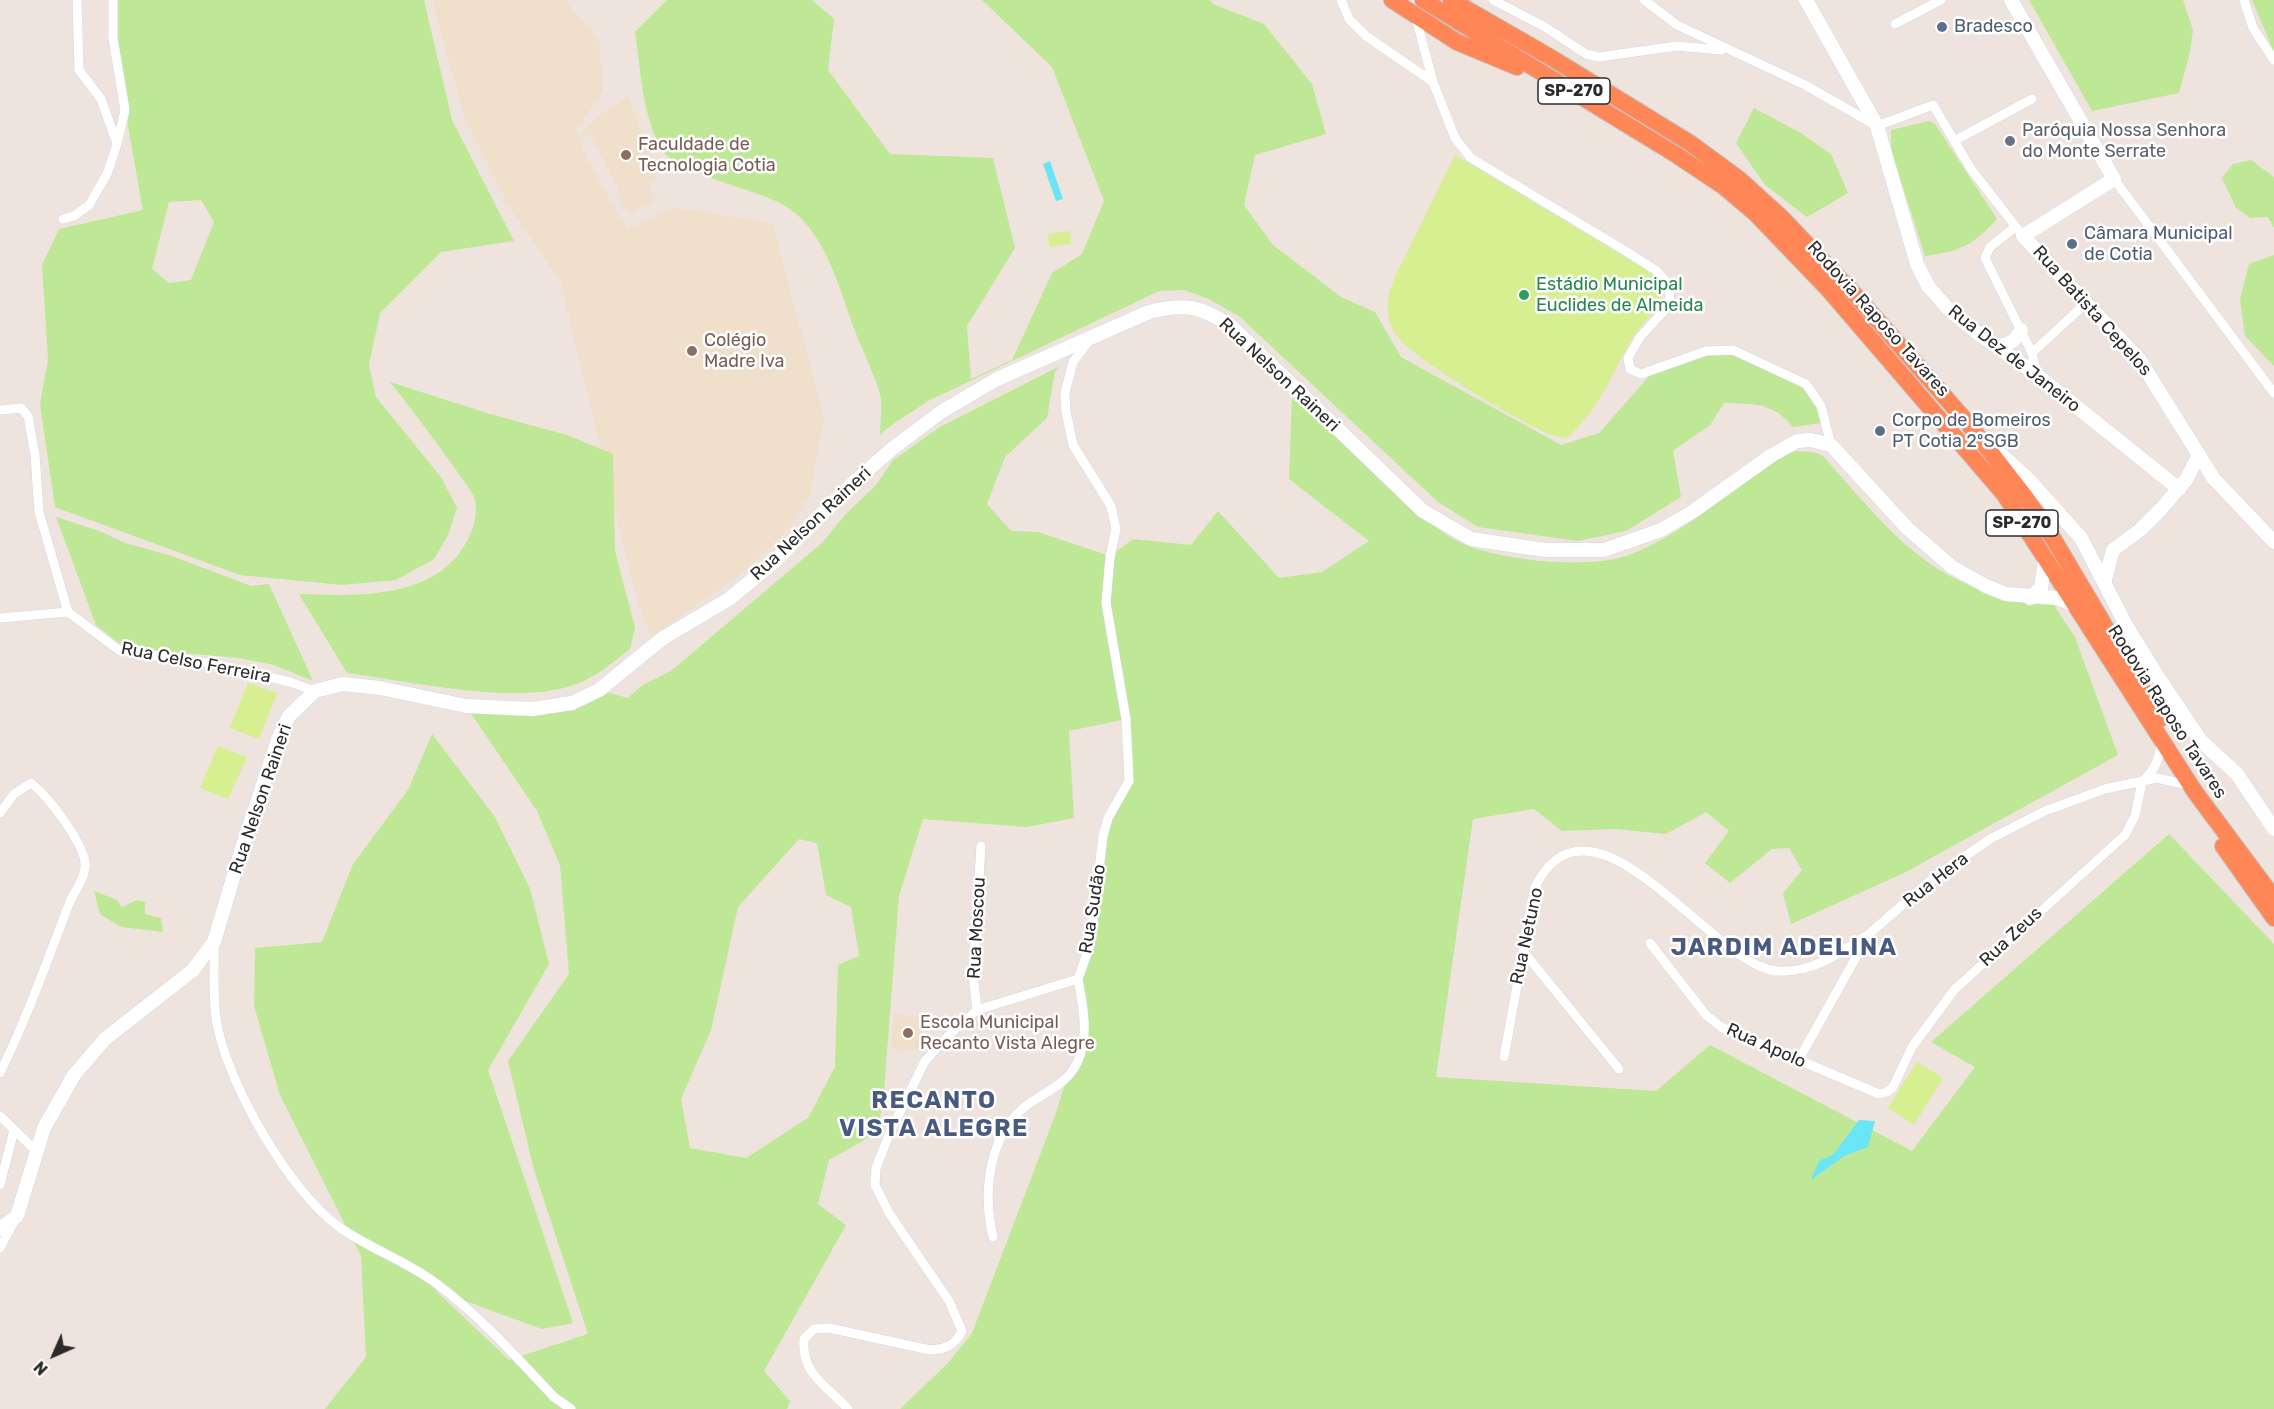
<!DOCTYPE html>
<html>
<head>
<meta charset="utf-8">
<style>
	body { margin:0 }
	#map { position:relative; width:2274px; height:1409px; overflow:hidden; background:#eee4dd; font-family:Rubik,sans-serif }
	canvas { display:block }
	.north { position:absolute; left:24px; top:1325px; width:60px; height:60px; -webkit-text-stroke:4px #fff; paint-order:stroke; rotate:225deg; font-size:16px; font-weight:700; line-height:24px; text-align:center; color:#2b2b2b }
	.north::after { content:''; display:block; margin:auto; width:21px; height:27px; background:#2b2b2b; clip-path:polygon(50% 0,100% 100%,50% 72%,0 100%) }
</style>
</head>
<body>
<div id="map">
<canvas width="2274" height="1409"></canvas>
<div class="north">N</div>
</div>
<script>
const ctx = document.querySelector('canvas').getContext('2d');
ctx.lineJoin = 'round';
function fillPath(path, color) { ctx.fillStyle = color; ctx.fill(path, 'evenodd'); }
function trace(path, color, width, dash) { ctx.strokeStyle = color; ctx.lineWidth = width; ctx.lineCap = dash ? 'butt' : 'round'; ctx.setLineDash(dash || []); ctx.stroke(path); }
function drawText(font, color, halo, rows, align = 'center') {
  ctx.font = font + ' Rubik,sans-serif'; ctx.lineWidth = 5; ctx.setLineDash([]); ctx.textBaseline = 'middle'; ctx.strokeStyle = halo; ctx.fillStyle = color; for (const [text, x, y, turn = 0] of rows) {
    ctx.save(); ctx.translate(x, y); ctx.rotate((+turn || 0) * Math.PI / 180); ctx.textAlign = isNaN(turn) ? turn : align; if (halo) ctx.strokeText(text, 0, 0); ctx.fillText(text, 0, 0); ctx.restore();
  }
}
const education = new Path2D(`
	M432 0H565L599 40 603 90 576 131 579 137 596 117 628 97 658 171 648 188 655 201 630 215 617 193 620 191 590 135 579 138 587 159 627 229 675 208 772 223 824 418 810 492 789 529 740 575 651 637 637 600 561 283 507 203 465 119Z
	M894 1014 925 1018 921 1051 891 1048Z`);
const green = new Path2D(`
	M115 0H424L452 120 514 241 441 252 380 313 369 365 376 397 441 477 457 508 448 535 434 559 396 580 342 585 240 575 55 507 40 404 48 360 42 265 59 229 143 210C131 141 116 70 115 0ZM201 200 214 222 191 280 169 283 152 269 169 202Z
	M667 0H812L834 19 828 70 890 154 993 158 1015 248 967 326 971 379 1012 360 1052 273 1082 254 1104 201 1052 67 982 0H1210L1213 4 1264 24 1312 84 1326 134 1255 155 1244 205 1273 245 1341 297 1375 312 1401 357 1561 445 1599 433 1652 373 1706 353 1733 352 1806 386 1821 407V423L1793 427C1772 402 1755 404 1724 403L1710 425 1673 451 1681 497 1626 531 1578 541 1478 527 1438 502 1240 317 1209 299 1184 290 1159 291 926 402C911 414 894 421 880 435 880 423 883 406 880 394 874 373 863 352 855 331 838 286 825 225 778 202 752 189 676 172 663 151 642 118 641 70 635 32Z
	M2029 0H2183L2193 30 2190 52 2179 93 2092 111Z
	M2252 0H2274V52Z
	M1754 108 1801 133 1831 154 1848 193 1807 217 1765 185 1736 143Z
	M1929 121 1935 124 1997 219C1972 246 1961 251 1925 256L1891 150V130Z
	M2251 160 2274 177V228L2268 217 2250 218 2236 208 2222 178 2233 164Z
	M2274 255V366L2245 336 2240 299 2249 264Z
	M1060 366 1055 371 1047 418 1005 457 987 504 1011 531 1038 532 1110 556 1133 539 1191 545 1218 511 1279 578 1322 572 1369 541 1289 479 1292 398C1325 428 1358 457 1391 487 1413 507 1437 533 1466 545 1505 561 1593 570 1632 554 1646 548 1672 535 1684 526 1726 500 1766 435 1822 455 1864 501 1905 557 1964 583 1993 595 2023 599 2053 604L2075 637 2118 755 1904 873 1791 924 1783 893 1802 870 1789 848 1772 849 1730 883 1705 863 1729 831 1706 812 1666 834 1615 829 1562 831 1534 809 1473 819 1436 1077 1656 1091 1710 1045 1912 1151 1975 1067 1931 1042 2169 834 2274 944V1409H900L948 1363 972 1333 1056 1113 1066 1080 1079 1060 1085 1020 1078 979 1090 945 1103 836 1129 781 1122 720 1069 731 1074 818 1027 827 923 819 899 896 884 1091 878 1132 829 1160 818 1204 846 1225 764 1371 790 1401 787 1409H325L366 1357 361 1256 280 1095 254 1006 255 948 322 942 353 864 408 790 432 734 495 817 530 889 549 964 488 1070 573 1323 542 1329 435 1290 509 1360 588 1334 534 1170 508 1061 569 974 560 865 537 811 466 706 532 709 599 690 628 698 641 686 671 671 823 542 845 515 876 485 893 460 940 427ZM799 839 817 843 826 895 851 907 859 956 838 965 835 1067 808 1118 746 1158 690 1148 681 1099 711 1030 738 907Z
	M390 382 490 414 567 435 613 454 615 551 635 628 630 649C611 664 591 681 567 687 510 704 407 681 347 673L299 594C357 596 436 600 467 541 474 529 479 510 474 497 470 488 461 478 456 470 435 440 413 411 390 382Z
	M56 517 102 532 125 543 169 555 251 586 269 584 313 681 274 665 239 658 151 650 119 643 96 625Z
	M94 891 117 900 122 907 137 900 145 902V914L161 918 163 932 121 927 100 914Z`);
const pitch = new Path2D(`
	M1455 155 1655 275C1657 279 1662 287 1662 292 1662 307 1643 322 1635 334 1612 372 1601 408 1567 438 1561 437 1554 437 1549 434 1520 422 1413 359 1397 336 1384 318 1386 299 1394 279Z
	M1070 231 1071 244 1049 247 1048 234Z
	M248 683 277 693 259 739 230 728Z
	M218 746 247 757 228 799 200 788Z
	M1917 1062 1943 1078 1914 1125 1888 1108Z`);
const water = new Path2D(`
	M1050 161 1063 199 1056 201 1043 164Z
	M1859 1120 1875 1121 1868 1147 1844 1156 1811 1180 1819 1161 1834 1154Z`);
const minor = new Path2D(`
	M113 0V38L125 110 117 144
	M1341 0 1349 19 1366 36 1433 82 1455 138 1471 158 1624 250 1657 271 1668 284 1670 300 1664 311 1640 337 1628 358 1630 369 1641 374 1706 351 1733 350 1806 384 1821 406 1831 445
	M1493 0 1545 27 1586 54 1599 57 1677 46 1721 50
	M1644 0 1677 25 1805 85 1877 126 1933 105 1971 169 2023 236
	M2244 0 2253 28 2274 60
	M1416 18 1433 82
	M1895 24 1941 0
	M1954 141 2032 99
	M2114 179 2274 393
	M63 219 74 216 89 205 107 174 117 144 101 99 79 70 77 0
	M2015 227 1990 247 1985 258 2032 353 2037 375
	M2032 353 2086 303
	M0 410 21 408 28 416 35 455 39 512 68 612 120 651 215 664 290 682 315 691
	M0 618 68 612
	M2144 780C2156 768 2159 759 2161 742
	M0 813 14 794 31 783C48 796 82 841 85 862 87 877 74 891 69 904 47 961 27 1018 0 1073
	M214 942C215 969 212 998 217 1024 228 1084 289 1191 339 1227 370 1249 407 1261 437 1284 480 1316 518 1359 554 1397L571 1409
	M1650 943 1706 1015 1721 1027 1879 1094 1887 1092 1893 1087 1912 1047 1954 990 2125 835 2135 816 2142 782
	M1523 951 1619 1069
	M1078 979 1090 945 1103 836 1108 818 1129 781 1126 719 1106 603 1110 557 1116 529 1111 506 1073 445 1066 412 1065 393 1073 362 1091 338
	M977 1010 973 975 981 846
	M1504 1057 1535 887C1593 772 1713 968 1778 971 1813 973 1841 952 1869 934
	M1798 1061 1869 934 1931 880 1990 839 2045 811 2105 789 2157 778 2188 785
	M0 1116 36 1151
	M0 1185 14 1130
	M993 1237C982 1191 989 1131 1030 1103 1049 1090 1068 1083 1078 1061 1089 1035 1083 1006 1078 979
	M0 1248 16 1218
	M848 1409C827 1386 801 1374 804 1339L814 1329 829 1328 930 1350C946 1349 954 1346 962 1331L949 1301 889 1213 875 1185 876 1168 890 1132 925 1061 947 1037 977 1010 1078 979`);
const secondary = new Path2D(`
	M1806 0 1877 126 1917 264 1928 286 1949 310 1975 331 2037 375 2179 489
	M2011 0 2114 179 2023 236 2139 359 2214 479 2274 542
	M1997 346C2010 345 2015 341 2021 330
	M1992 446 2030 481 2081 538 2127 627 2158 677 2201 741 2237 774 2274 829
	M2104 583 2113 550 2140 530 2161 509 2186 480 2199 455
	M2030 598 2041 588 2045 560
	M0 1229 17 1216 44 1128 74 1075 105 1039 193 970 214 942 242 848 279 737 289 716 315 691 343 684 380 688 466 706 532 709 572 703 599 690 663 638 729 599 775 561 854 482 893 448 941 412 997 379 1149 312C1184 303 1201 306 1231 326L1423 511 1471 539 1545 550H1604L1661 530 1692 512 1772 455 1797 441 1811 440 1831 445 1907 528 1952 567 1986 586 2006 594 2057 598 2074 605`);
const motorway = new Path2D(`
	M1392 0 1457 42 1517 67
	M1423 0 1675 154 1723 186 1755 213 1828 289 2004 494 2195 792 2274 898
	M1451 0 1550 57 1690 143 1739 179 1782 218 1856 296 1967 422 2026 498 2054 540 2160 719
	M2223 846 2274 918`);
const markers = [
	[1942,27,6,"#5c6f8a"],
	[2010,141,6,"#6b7280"],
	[626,155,6,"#8d6e63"],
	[2072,244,6,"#5c6f8a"],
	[1524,295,6,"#2e9e5b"],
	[692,351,6,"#8d6e63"],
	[1880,431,6,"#5c6f8a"],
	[908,1033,6,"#8d6e63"]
];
const shields = [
	[1574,91,72],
	[2022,523,72]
];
const shieldNames = [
	["SP-270",1574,91],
	["SP-270",2022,523]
];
const serviceNames = [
	["Bradesco",1954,27],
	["Câmara Municipal",2084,234],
	["de Cotia",2084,255],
	["Corpo de Bomeiros",1892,421],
	["PT Cotia 2ºSGB",1892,442]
];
const worshipNames = [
	["Paróquia Nossa Senhora",2022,131],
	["do Monte Serrate",2022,152]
];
const educationNames = [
	["Faculdade de",638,145],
	["Tecnologia Cotia",638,166],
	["Colégio",704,341],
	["Madre Iva",704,362],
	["Escola Municipal",920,1023],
	["Recanto Vista Alegre",920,1044]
];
const leisureNames = [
	["Estádio Municipal",1536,285],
	["Euclides de Almeida",1536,306]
];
const streetNames = [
	["Rua Batista Cepelos",2092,311,48],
	["Rodovia Raposo Tavares",1878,319,48],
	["Rua Dez de Janeiro",2014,359,38],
	["Rua Nelson Raineri",1279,375,43],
	["Rua Nelson Raineri",811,524,-43],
	["Rua Celso Ferreira",196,663,11],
	["Rodovia Raposo Tavares",2167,712,57],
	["Rua Nelson Raineri",261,799,-71],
	["Rua Hera",1936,880,-38],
	["Rua Sudão",1093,909,-81],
	["Rua Moscou",977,928,-87],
	["Rua Netuno",1527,936,-78],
	["Rua Zeus",2011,937,-43],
	["Rua Apolo",1766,1046,24]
];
const districtNames = [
	["JARDIM ADELINA",1784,948],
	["RECANTO",934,1101],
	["VISTA ALEGRE",934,1129]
];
fillPath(education, '#f0dfcb');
fillPath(green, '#bee796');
fillPath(pitch, '#d5ef91');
fillPath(water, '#6ae5f6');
trace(minor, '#d2d8e5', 10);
trace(secondary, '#d2d8e5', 15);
trace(motorway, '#c4c4c4', 18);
trace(minor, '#fff', 9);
trace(secondary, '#fff', 14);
trace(motorway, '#ff8656', 16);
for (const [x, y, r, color] of markers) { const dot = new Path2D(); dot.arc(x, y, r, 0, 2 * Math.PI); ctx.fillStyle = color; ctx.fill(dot); trace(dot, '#fff', 2); }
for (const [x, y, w] of shields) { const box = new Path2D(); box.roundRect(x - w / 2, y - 13, w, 26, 4.5); ctx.fillStyle = '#fff'; ctx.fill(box); trace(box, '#2b2b2b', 1.5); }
drawText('bold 16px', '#2b2b2b', null, shieldNames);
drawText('18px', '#4e5e75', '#fff', serviceNames, 'left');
drawText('18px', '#5b616d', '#fff', worshipNames, 'left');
drawText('18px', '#785e54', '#fff', educationNames, 'left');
drawText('18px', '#27864d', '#fff', leisureNames, 'left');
drawText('18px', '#2b2b2b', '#fff', streetNames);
ctx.letterSpacing = '1.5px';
drawText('bold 24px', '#485a7f', '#fff', districtNames);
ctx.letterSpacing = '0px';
</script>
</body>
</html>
